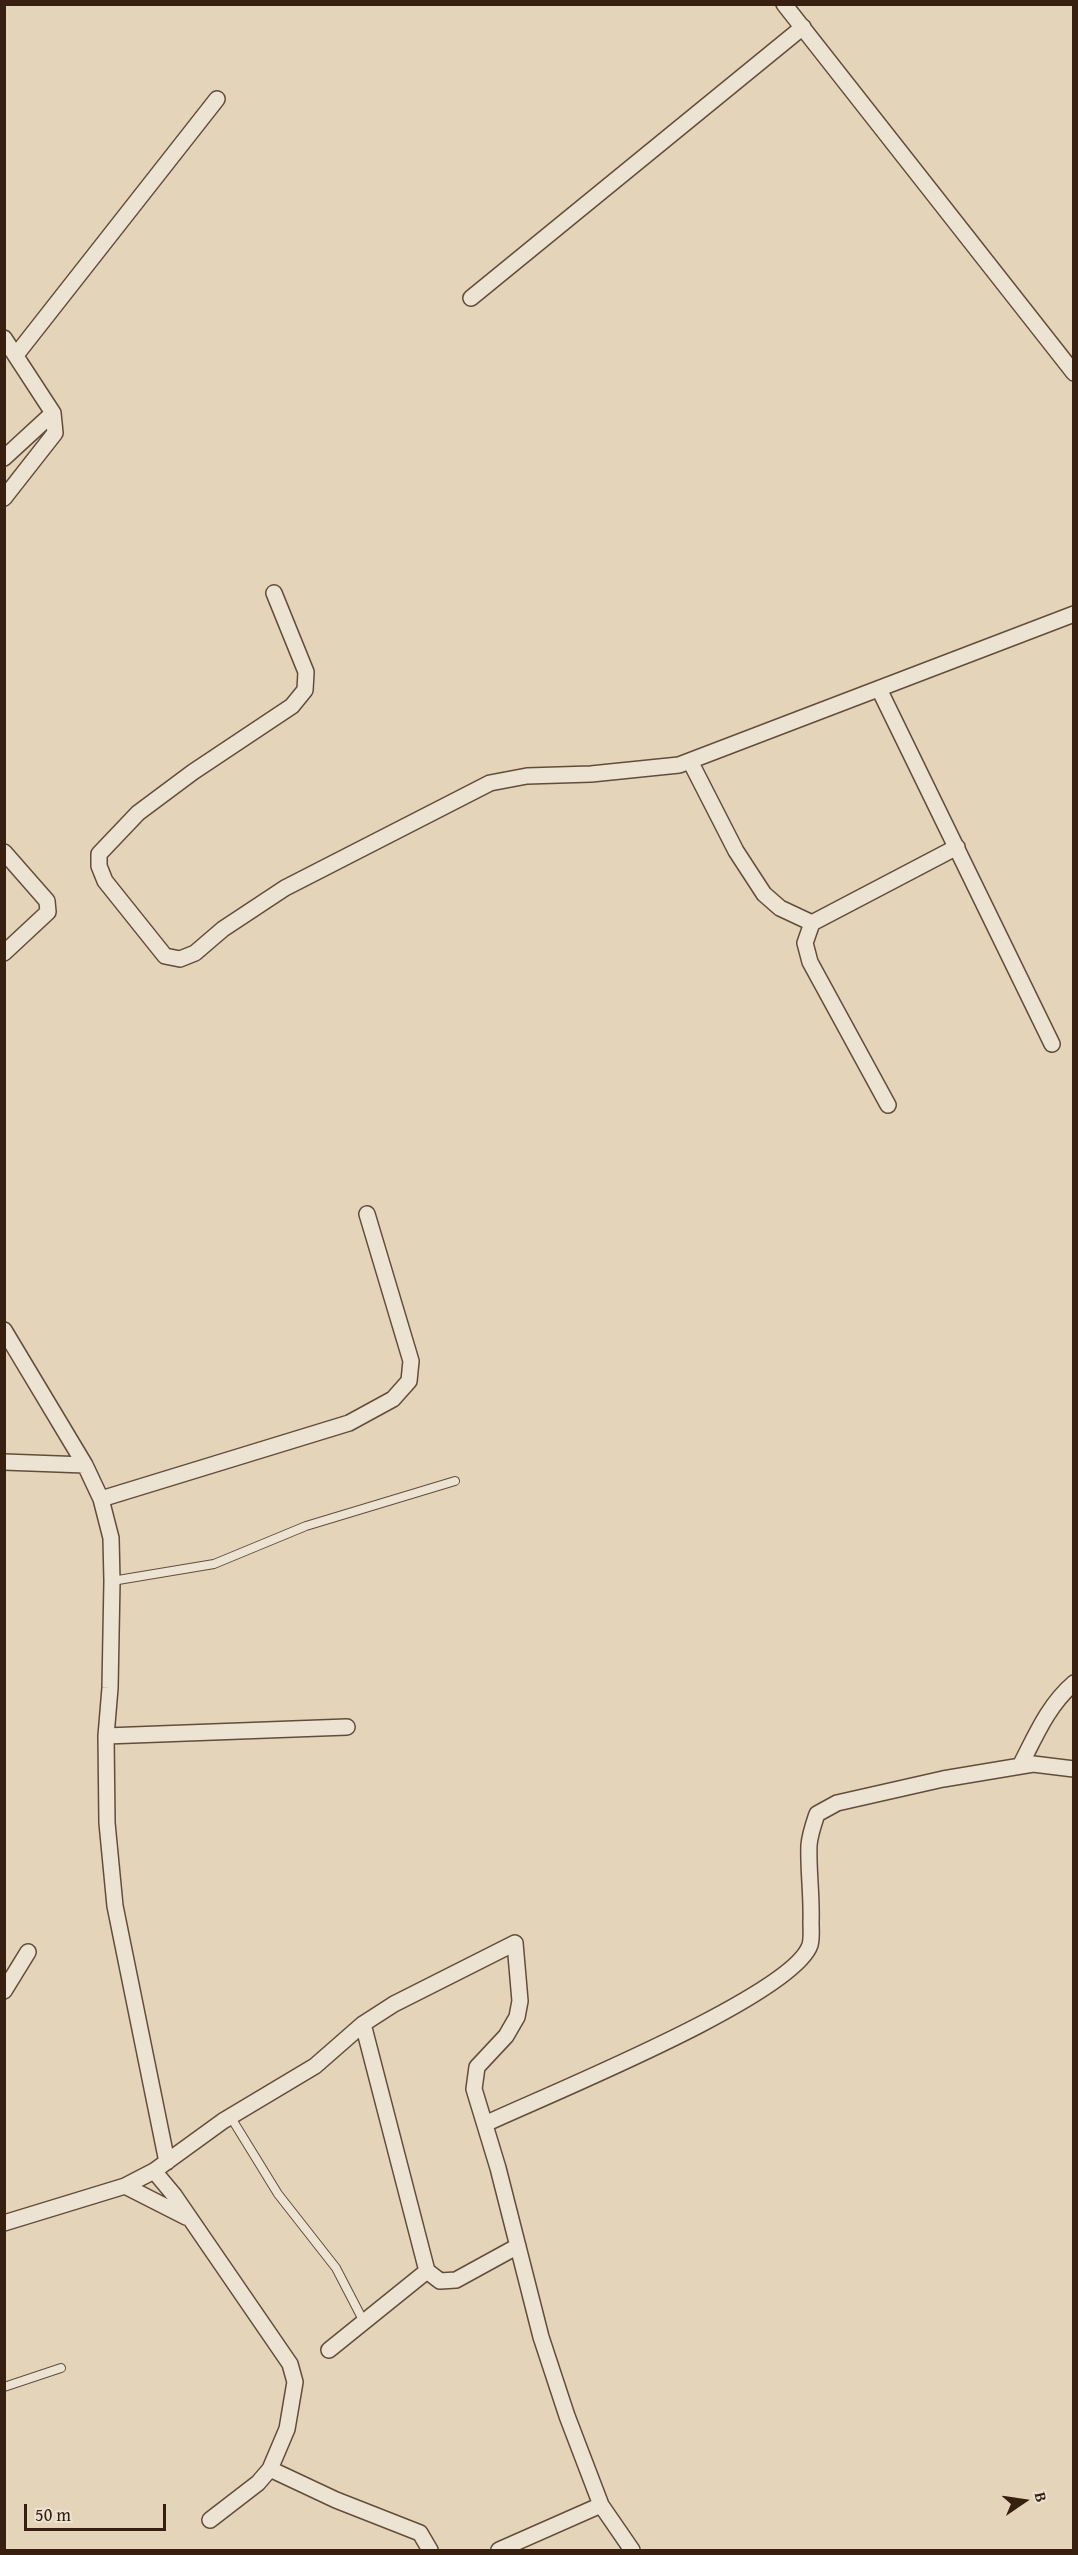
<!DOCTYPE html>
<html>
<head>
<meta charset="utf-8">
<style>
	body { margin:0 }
	#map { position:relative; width:1078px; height:2555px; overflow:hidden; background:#e4d4b9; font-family:"Gentium Book Plus",serif }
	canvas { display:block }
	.frame { position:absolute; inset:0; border:6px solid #37200f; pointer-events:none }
	.north { position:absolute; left:994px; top:2471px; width:60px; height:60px; -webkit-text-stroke:4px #ede3d2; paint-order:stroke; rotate:77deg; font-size:16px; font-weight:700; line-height:24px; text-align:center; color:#37200f }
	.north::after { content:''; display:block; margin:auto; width:21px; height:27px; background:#37200f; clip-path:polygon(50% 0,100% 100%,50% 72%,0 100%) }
	.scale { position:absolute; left:24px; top:2504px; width:142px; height:27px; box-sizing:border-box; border:3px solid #37200f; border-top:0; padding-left:8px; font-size:18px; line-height:21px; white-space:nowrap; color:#37200f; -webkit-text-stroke:4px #ede3d2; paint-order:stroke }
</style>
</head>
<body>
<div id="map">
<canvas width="1078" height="2555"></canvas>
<div class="frame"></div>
<div class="north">B</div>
<div class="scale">50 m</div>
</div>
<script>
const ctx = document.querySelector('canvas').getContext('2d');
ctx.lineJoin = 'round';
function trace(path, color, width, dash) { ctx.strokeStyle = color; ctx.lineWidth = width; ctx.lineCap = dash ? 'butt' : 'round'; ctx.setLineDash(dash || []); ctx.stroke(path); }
const service = new Path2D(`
	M112 1581 214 1564 306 1526 455 1481
	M230 2116 278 2194 336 2268 364 2322
	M4 2387 61 2368`);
const minor = new Path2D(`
	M784 4 1074 373
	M471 298 803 27
	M4 338 53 413 55 433 4 498
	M16 355 217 99
	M4 458 53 413
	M274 593 306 672 305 690 292 706 193 772 138 813 99 854V866L105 881 165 956 180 959 195 953 223 929 285 888 490 783 527 776 591 774 679 765 1074 614
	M879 689 1052 1044
	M690 761 736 851 764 894 780 908 812 923
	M4 852 47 901 48 912 4 953
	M888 1105 810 962 805 943 812 923 957 847
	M4 1330 85 1465 101 1499
	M4 1462 85 1465
	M106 1736 347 1727
	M1020 1766C1035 1737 1048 1705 1074 1683
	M4 1991 28 1952
	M363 2024 427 2271 440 2281 456 2280 518 2246
	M485 2124C542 2097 793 1996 810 1945 812 1938 811 1929 811 1922 812 1896 808 1870 809 1845 810 1834 814 1823 817 1814L837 1803 943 1779 1033 1764 1074 1769
	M167 2162 115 1906 107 1823 106 1736 110 1688 112 1581 111 1538 101 1499 349 1423 393 1399 409 1381 411 1361 367 1214
	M154 2171 174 2195 290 2364 295 2382 287 2429 270 2469 258 2483 210 2520
	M125 2186 186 2217
	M4 2223 125 2186 154 2171 223 2121 315 2066 363 2024 394 2004 515 1943 520 2001 517 2017 506 2036 477 2067 474 2089 498 2168 541 2337 567 2416 601 2505 632 2550
	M329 2350 427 2271
	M270 2469 336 2500 420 2533 430 2550
	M499 2550 601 2505`);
trace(service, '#624d3a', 10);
trace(minor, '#624d3a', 18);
trace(service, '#ede3d2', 8);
trace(minor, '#ede3d2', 15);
</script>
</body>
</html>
